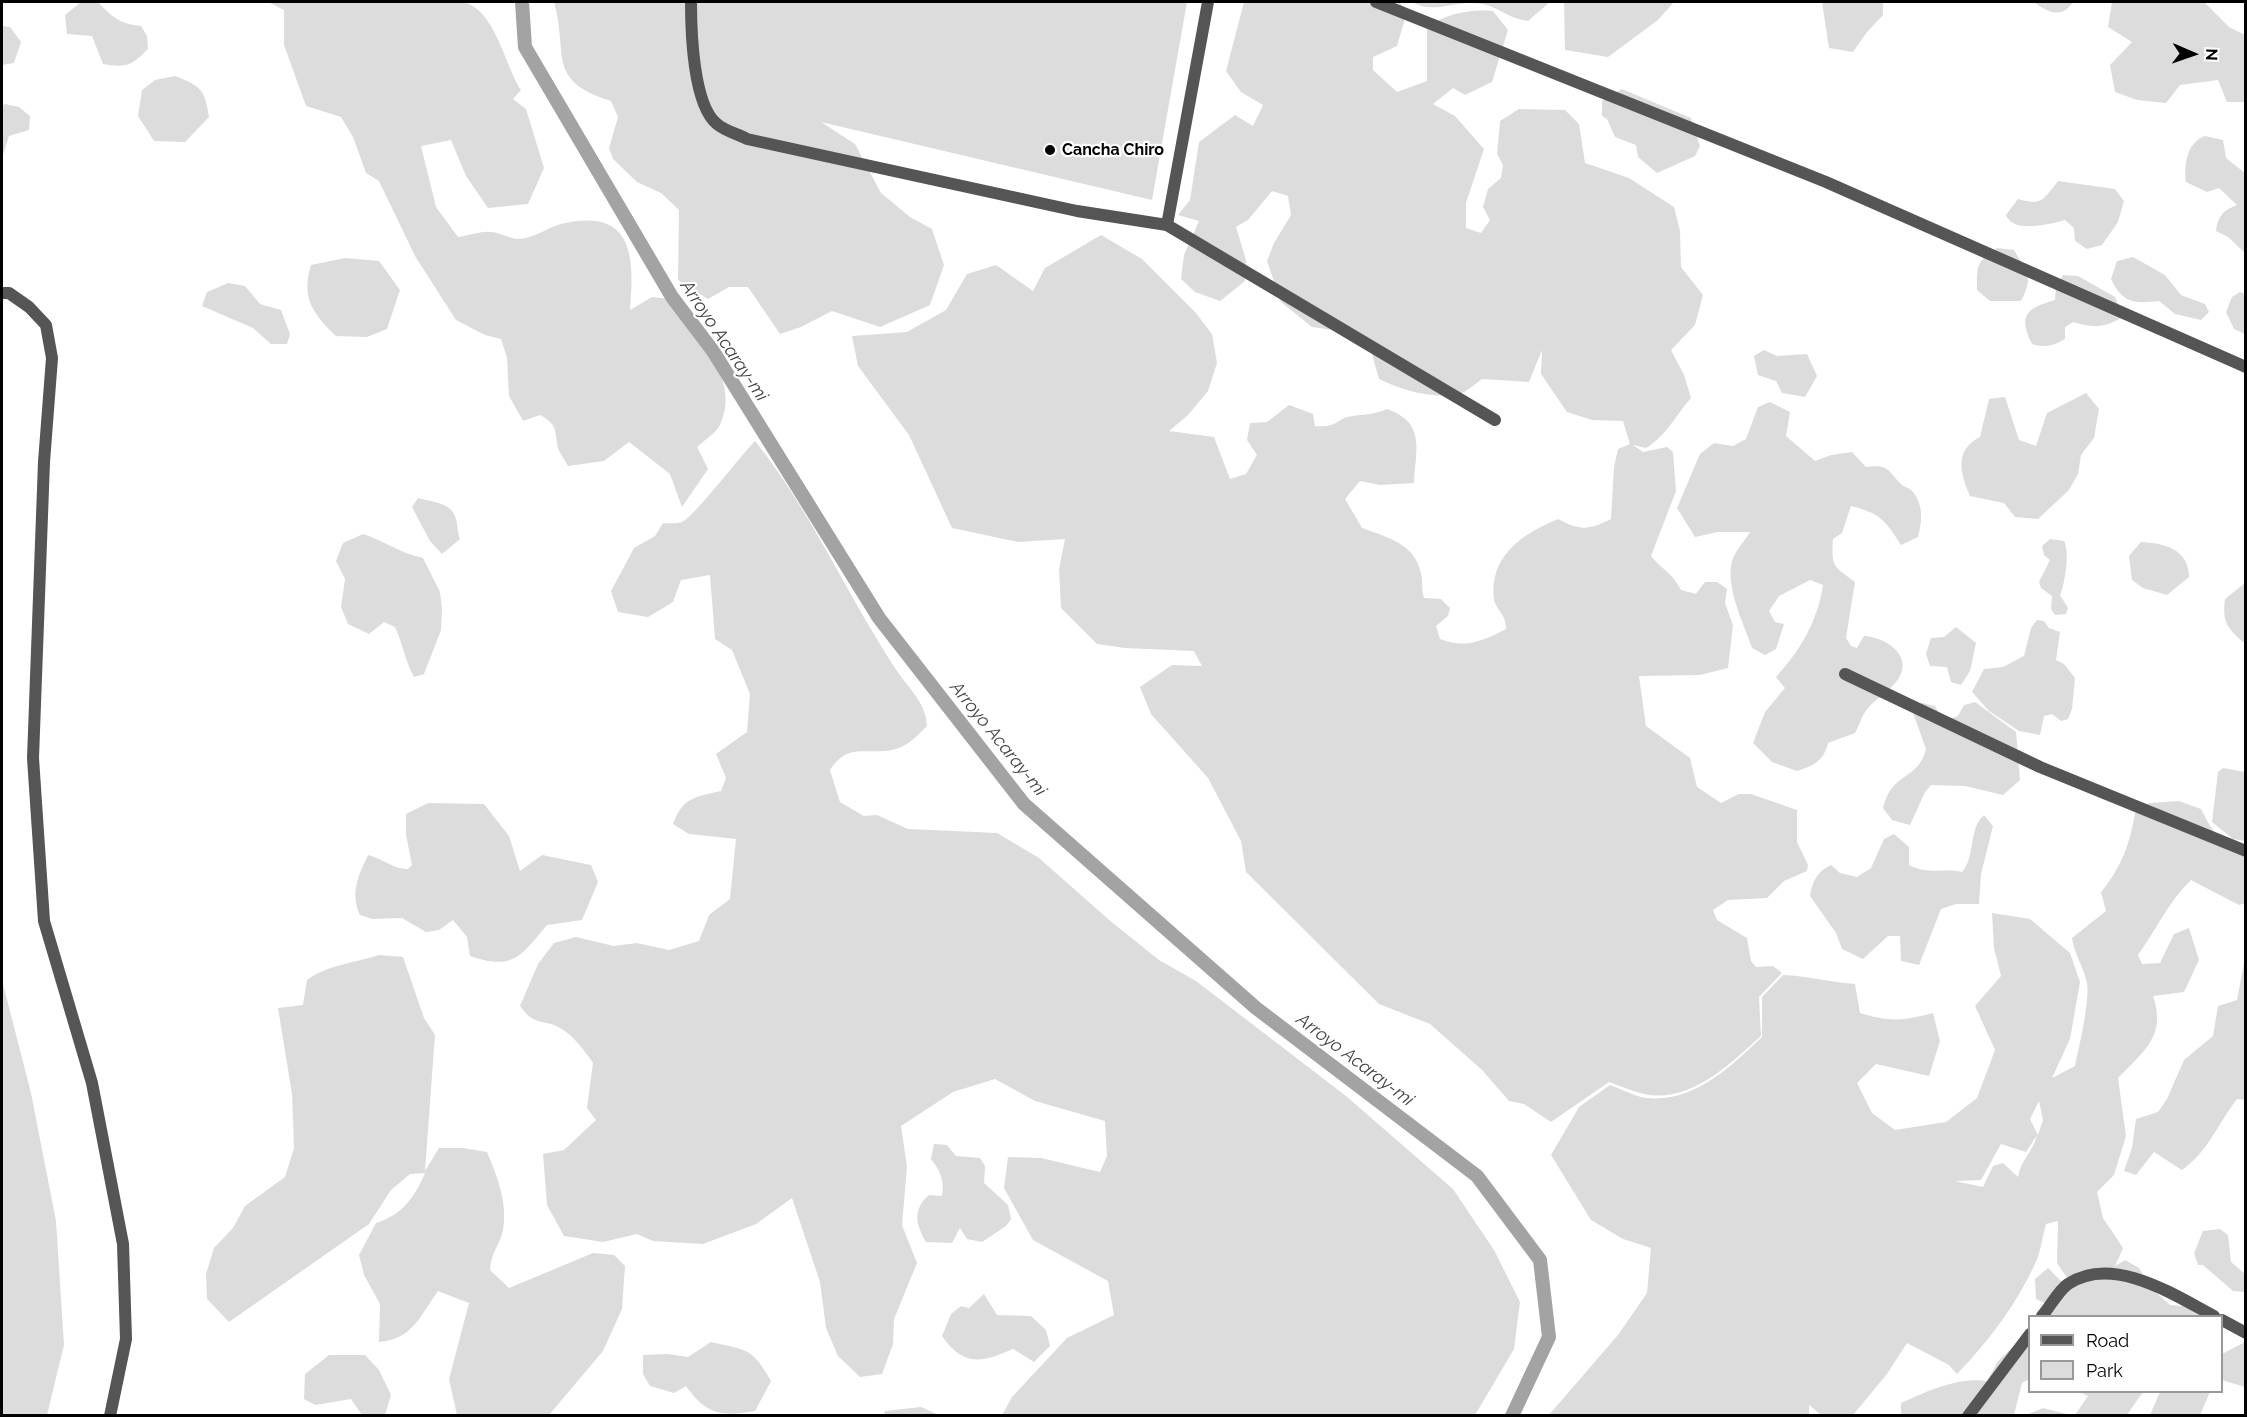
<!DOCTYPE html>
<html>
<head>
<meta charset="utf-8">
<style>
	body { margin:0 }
	#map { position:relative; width:2247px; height:1417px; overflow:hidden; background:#fff; font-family:Raleway,sans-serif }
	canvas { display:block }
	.frame { position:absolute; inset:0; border:3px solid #000; pointer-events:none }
	.legend { position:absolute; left:2028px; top:1315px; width:195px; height:78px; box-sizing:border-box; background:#fff; border:2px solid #999; margin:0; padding:8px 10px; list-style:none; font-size:18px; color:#000 }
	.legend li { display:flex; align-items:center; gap:12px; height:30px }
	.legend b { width:30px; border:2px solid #999 }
	.north { position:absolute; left:2163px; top:24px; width:60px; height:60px; -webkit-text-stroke:4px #fff; paint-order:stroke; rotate:92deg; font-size:16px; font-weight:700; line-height:24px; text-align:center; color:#000 }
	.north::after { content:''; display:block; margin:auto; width:21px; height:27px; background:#000; clip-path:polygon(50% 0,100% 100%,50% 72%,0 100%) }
</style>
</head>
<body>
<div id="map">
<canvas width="2247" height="1417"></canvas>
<div class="frame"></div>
<ul class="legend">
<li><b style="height:8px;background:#555"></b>Road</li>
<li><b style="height:16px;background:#dcdcdc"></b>Park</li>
</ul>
<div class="north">N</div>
</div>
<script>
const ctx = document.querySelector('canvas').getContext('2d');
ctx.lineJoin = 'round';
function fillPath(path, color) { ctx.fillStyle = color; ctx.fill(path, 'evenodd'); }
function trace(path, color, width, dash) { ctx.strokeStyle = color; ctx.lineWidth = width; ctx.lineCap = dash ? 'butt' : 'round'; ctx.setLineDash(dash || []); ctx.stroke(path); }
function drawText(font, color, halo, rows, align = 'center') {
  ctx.font = font + ' Raleway,sans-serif'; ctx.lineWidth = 4.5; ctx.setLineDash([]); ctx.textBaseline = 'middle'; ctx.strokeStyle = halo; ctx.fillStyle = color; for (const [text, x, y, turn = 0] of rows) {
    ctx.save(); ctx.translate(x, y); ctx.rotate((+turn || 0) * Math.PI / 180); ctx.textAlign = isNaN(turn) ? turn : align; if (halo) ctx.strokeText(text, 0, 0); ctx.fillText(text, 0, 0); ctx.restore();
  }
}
const green = new Path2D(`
	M81 2H98C112 17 120 24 141 26L147 36 148 49C131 66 127 68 103 64L92 36 67 34 65 15Z
	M268 2H461C494 6 504 63 521 90L513 99 526 109 544 168 528 204 488 208 466 176 451 140 421 146 436 207 458 237C468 236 480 231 490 232 499 232 508 238 517 239 534 239 546 228 561 224 632 207 635 254 630 310L652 297 669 299C695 332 742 379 720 425 716 433 703 441 697 447L708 469 682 507 670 474 629 442 604 461 568 466C565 460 560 454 558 448 554 430 559 426 540 415L523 421 509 396 507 358 501 339 485 335 456 320 415 256 379 181 366 173 353 137 341 117 306 106 284 45V10Z
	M554 2H1187L1152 200 821 122 855 144 881 193 910 217 932 229 944 265 930 305 880 327 832 311 801 327 780 334 748 287H729L708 299 678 280 679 210 661 193 637 182 613 159 609 148 618 117 611 101C545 80 569 55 554 2Z
	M1244 2H1400L1406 15 1397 46 1373 57V70L1397 92 1427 81V26C1449 14 1468 9 1493 11L1508 30 1492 82 1465 95 1453 88 1433 104 1455 116 1484 149 1466 203V228L1481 233 1490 220 1483 207 1488 189 1501 178 1503 165 1497 154 1500 121 1519 109 1565 110 1579 124 1585 163 1629 178 1674 207 1680 231 1681 267 1703 295 1695 325 1671 350 1684 375 1691 398C1676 415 1666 436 1646 448L1633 445 1643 452 1667 447 1673 452 1676 491 1651 556C1663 571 1671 571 1681 590L1696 594 1705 582H1717L1727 589 1725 603 1733 625 1728 668 1700 675 1639 676 1646 726 1690 758 1697 787 1721 803 1739 794H1751L1797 810V842L1808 865 1807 871 1784 881 1767 898 1728 900 1713 910 1717 920 1747 938 1751 961 1756 967 1773 966 1782 973 1759 997 1761 1036C1730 1064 1690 1104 1644 1094 1632 1091 1621 1086 1609 1082L1551 1122 1524 1104 1509 1101 1482 1070 1430 1024 1379 1004 1246 872 1241 841 1208 778 1151 714 1140 687 1172 665 1202 666 1194 651 1125 648 1097 644 1061 608 1059 569 1065 539 1018 542 952 528 909 435 858 366 852 336 907 332 946 310 967 274 996 265 1033 291 1045 268 1101 235 1142 259 1195 312 1212 334 1217 363 1208 391 1188 415 1169 431 1214 437 1230 479 1246 474 1257 455 1247 440 1250 423 1267 422 1289 405 1313 414 1315 426C1339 428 1336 418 1353 416 1367 414 1372 415 1387 409 1426 423 1416 449 1414 483L1380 485 1360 481 1345 499 1362 528C1390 538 1418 545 1422 579 1422 586 1422 591 1424 598L1441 599 1450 608 1448 616 1436 626 1440 639C1465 649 1483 641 1506 629 1506 613 1496 611 1494 599 1489 556 1522 534 1558 519 1580 531 1589 530 1611 519L1614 467 1618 449 1630 444 1623 421 1592 420 1567 412 1541 374 1542 350 1529 382 1482 379C1476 383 1469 390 1462 393 1438 401 1401 390 1379 379L1368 340 1347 332 1312 327 1281 302 1267 261 1274 243 1291 215 1288 196 1272 191 1248 220 1236 227 1246 260 1245 281 1220 301 1195 292 1181 279 1184 255 1199 221 1178 215 1190 200 1199 142 1235 115 1253 126 1263 105 1241 92 1226 71Z
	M1412 2H1550L1528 21C1504 18 1497 3 1472 3 1450 2 1433 14 1412 2Z
	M1564 2H1674L1658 20 1608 57 1565 50Z
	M1822 2H1883V15L1867 32 1853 52 1829 48Z
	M2034 2H2073C2062 19 2048 13 2034 2Z
	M2112 2 2205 3 2229 27 2245 35V102H2227L2218 80 2180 85 2166 103 2137 100 2115 92 2110 65 2132 42 2108 27Z
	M2 26 10 27 21 42 14 63 2 65Z
	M175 76C201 86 205 90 209 117L185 142 154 141 138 116 142 90 155 80Z
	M1622 89 1691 118 1700 146 1695 156 1657 173 1638 157 1636 145 1615 137 1607 119 1602 116V101Z
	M5 104 19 107 30 116 29 130 9 136 2 158V106Z
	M2205 136 2223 140 2226 158 2245 173V253L2228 237 2216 231C2218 215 2224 210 2237 205L2219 188 2207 192 2186 182C2184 166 2186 143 2205 136Z
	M2058 181 2115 189 2124 201 2118 222 2102 245 2087 249 2075 241 2074 228 2065 220C2050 224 2013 234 2006 215L2018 199C2042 206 2043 200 2058 181Z
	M1997 248 2014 250C2027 272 2034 277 2021 301H1990L1977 290C1977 266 1976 261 1997 248Z
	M2133 257 2165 275 2181 295 2205 304 2209 312 2201 320 2175 314 2159 301C2135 304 2122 303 2111 279L2117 261Z
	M345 258 379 261 400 290 387 329 367 337 336 336C312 313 301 297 311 265Z
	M2063 275 2078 276 2115 297 2123 317C2103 328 2095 328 2073 322L2065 327V339C2053 346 2045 348 2032 344 2017 314 2028 308 2055 300L2056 287Z
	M228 283 245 286 260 304 281 310 290 334 287 344H271L253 328 202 306 207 292Z
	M2240 292 2245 294V334L2234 329 2226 312 2232 297Z
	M1764 350 1777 356 1807 354 1817 376 1805 397 1782 393 1776 381 1758 375 1754 356Z
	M2086 393 2099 409 2094 438 2081 455 2078 474 2069 490 2038 519 2015 517 2004 503 1970 496C1960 473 1954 450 1980 437L1989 399 2005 397 2019 440 2036 446 2047 413Z
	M1770 402 1790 412 1786 436 1815 461 1831 455 1852 452 1866 467C1889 464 1887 470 1901 484 1904 487 1910 488 1913 492 1924 507 1922 521 1918 537L1901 545C1886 521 1880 513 1851 506L1842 533 1833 539C1831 568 1834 566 1855 582L1846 638 1851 646 1857 648 1864 636C1884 637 1913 654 1899 678 1891 691 1875 698 1865 712 1861 718 1859 726 1855 733L1828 743C1824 761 1813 766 1797 771L1772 762 1753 743 1765 712 1785 688 1776 677C1800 651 1818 620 1823 585L1810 580 1779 596 1769 611 1775 622 1784 624 1776 649 1765 655 1752 648C1744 624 1722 581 1734 556 1738 548 1745 540 1750 532H1718L1695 537 1677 508 1700 454 1714 443 1733 446 1746 439 1758 407Z
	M755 441C811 511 846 593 895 668 908 688 926 702 927 726 917 736 907 747 892 750 865 755 848 742 830 770L840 802 864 816 877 815 908 829 997 833 1039 858 1108 919 1159 960 1196 981 1346 1096 1453 1189 1494 1250 1520 1302 1514 1349 1475 1415H1002L1012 1397 1067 1338 1114 1315 1108 1281 1033 1240 1004 1188 1008 1157 1041 1158 1100 1172 1107 1156 1105 1121 1035 1101 995 1079 953 1092 901 1126 907 1167 902 1225 917 1263 894 1319 893 1344 882 1374 860 1377 838 1356 826 1328 820 1282 792 1198 756 1224 703 1244 653 1241 637 1234 603 1242 564 1236 547 1205 543 1154 564 1150 596 1120 587 1108 593 1063C584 1050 574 1036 560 1028 542 1018 535 1027 520 1006L538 964 554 943 576 937 614 946 637 943 669 950 699 941 709 915 730 899 736 839 689 834 673 824C683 797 695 797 721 791L726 778 716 754 747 732 750 694 732 650 715 639 710 575 681 580 673 602 648 617 618 612 611 591 634 548 655 536 663 523C668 523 677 524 682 522 694 517 741 455 755 441Z
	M418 498C431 502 452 502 456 519 458 526 457 532 460 539L442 554 430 541 412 507Z
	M363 534C384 541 400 553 423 558L440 592 442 609 441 630 424 674 414 677C405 661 403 644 395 627L384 622 369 634 348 624 341 607 345 579 336 561 343 543Z
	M2050 539 2064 541C2070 552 2065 584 2060 595L2068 608 2066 614 2055 615 2051 609 2052 596 2041 588 2039 582 2050 560 2044 555 2042 546Z
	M2141 542C2164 543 2189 549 2189 577L2167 595 2143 588 2132 580 2129 556Z
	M2245 583 2246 642H2243C2227 628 2222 621 2225 599Z
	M2037 620 2044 621 2049 628 2060 632 2056 660 2064 664 2075 678 2072 709 2068 719 2061 721 2052 714 2044 716 2040 735 2019 731 1989 711 1972 692 1984 669 2003 667 2024 656 2031 628Z
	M1956 627 1976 643 1970 671 1961 685 1951 682 1947 667 1930 666 1926 654 1931 638 1944 637Z
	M1975 702 2016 732 2020 780 2003 795 1965 786 1931 785 1925 792 1910 825 1892 820 1883 808C1892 771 1918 781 1926 749L1912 710 1922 703 1935 706 1941 717 1949 719 1958 716 1964 705Z
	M2223 768 2245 772V841L2233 839 2212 822 2218 772Z
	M2179 801 2201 809C2213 832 2219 845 2245 848V903L2239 905 2191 880C2169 901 2156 930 2138 955L2142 964 2160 963 2174 934 2189 928 2199 960 2184 992 2153 996C2167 1036 2143 1052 2118 1078L2126 1136 2114 1175 2097 1192 2103 1218 2123 1248 2115 1266 2125 1260 2139 1268 2151 1288 2170 1305 2191 1307 2212 1316H2040L2049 1305 2036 1299 2035 1279 2048 1268 2064 1284 2072 1285 2057 1263 2058 1221 2046 1224C2042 1237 2041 1252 2035 1264 2016 1305 1988 1342 1957 1374L1949 1365 1907 1343 1887 1374 1853 1415H1821L1809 1405V1416H1548L1618 1335 1647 1293 1651 1248 1623 1239 1591 1220 1551 1155 1579 1107 1610 1085C1621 1089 1634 1096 1646 1098 1694 1103 1730 1067 1762 1037V997L1783 975C1807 976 1830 982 1855 984L1860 1013C1889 1022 1903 1021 1933 1013L1940 1041 1929 1076 1876 1064 1857 1083 1872 1113 1895 1130 1946 1122 1977 1098 1995 1050 1975 1006 2001 976 1994 948 1992 913 2030 919 2070 953 2080 982 2070 1039 2052 1078 2075 1066C2079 1047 2090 1001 2087 983 2084 967 2074 954 2072 938L2106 911 2101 892C2121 868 2130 844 2135 813L2149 803ZM2039 1101 2043 1120 2038 1135 2030 1119ZM2037 1135C2034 1150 2020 1161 2018 1177L2003 1163 1993 1166 1983 1187 1955 1181 1981 1180 2001 1144 2026 1152Z
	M428 803 484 804 509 836 520 871 542 855 591 865 598 882 582 920 547 925C521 956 513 971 470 956L467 937 453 920 439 930 426 932 402 918 372 919 360 915C350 893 358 876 368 855 384 859 393 869 408 869L412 865 406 835V814Z
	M1984 815 1993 826 1981 874 1979 904H1956L1941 909 1919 965 1901 961 1900 936H1888L1863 959 1842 949 1836 933 1810 896C1813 880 1817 872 1831 865L1840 873 1857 877 1871 868 1884 839 1894 834 1909 847V865C1928 875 1943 868 1962 872 1976 856 1968 829 1984 815Z
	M379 955 403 957 424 1018 435 1035 425 1171 439 1148H463L487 1152C497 1176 508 1203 503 1230 500 1245 491 1252 490 1270L509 1288 593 1253 614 1255 625 1266 622 1309 603 1351 549 1415H457L449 1379 469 1303 438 1291C420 1316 413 1339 379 1342L380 1304 364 1275 359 1255 376 1223C401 1216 415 1197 425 1173L410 1174 391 1190 369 1224 229 1322 207 1299 206 1274 214 1248 233 1228 245 1206 285 1177 294 1148 292 1094 278 1008 303 1005 307 980C327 965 354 963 379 955Z
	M2245 958V1100L2237 1099C2217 1125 2208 1152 2182 1170L2154 1152 2136 1175 2124 1171 2132 1148 2136 1119 2158 1112 2167 1099 2184 1060 2213 1036 2218 1006 2237 1000Z
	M2 980 31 1093 56 1221 64 1345 47 1415H2Z
	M934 1144 947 1145 956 1156 980 1158 985 1166 984 1183 1008 1205 1011 1219 1006 1226 982 1242 967 1239 960 1228 952 1243 926 1242C916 1224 912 1210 929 1195L942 1196C945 1182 940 1170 931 1159Z
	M2220 1229 2228 1235 2231 1262 2245 1274V1292L2233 1291 2203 1265H2198L2194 1253 2203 1231Z
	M984 1294 997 1315 1031 1316 1046 1330 1050 1346 1034 1362 1013 1349C981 1363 964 1367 942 1336L951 1314 961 1306 969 1308Z
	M2029 1331V1379L2022 1383 2014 1415 1901 1416V1403C1928 1391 1957 1377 1987 1381L1998 1361Z
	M711 1342C746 1350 752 1347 771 1381L755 1411C720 1417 706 1414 686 1386L674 1393 650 1386 643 1374V1355L667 1354 688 1357Z
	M2245 1342V1387L2222 1380V1354Z
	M329 1355H365L379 1370 391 1395 385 1415H362L351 1399 315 1405 304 1399 305 1374Z
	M2080 1392H2143L2127 1415H2075L2088 1396Z
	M2160 1392H2210L2200 1415H2150Z
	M921 1407 939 1415H884L885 1411Z
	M2043 1408 2071 1415H2026Z`);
const stream = new Path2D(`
	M522 2 525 47 672 297 713 351 879 618 1024 804 1256 1008 1477 1176 1540 1260 1549 1337 1512 1416`);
const service = new Path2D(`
	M691 2C691 31 693 105 717 124 725 131 738 134 747 139L1077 211 1167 225
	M2 293H9L29 307 46 325 52 358 44 462 33 758 44 921 92 1083 123 1244 126 1339 110 1416`);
const minor = new Path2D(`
	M1208 2 1167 225 1495 420
	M1376 2 1826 182 2246 367
	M1845 674 2040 767 2246 851
	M2042 1316C2050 1307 2058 1291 2068 1284 2113 1254 2174 1295 2214 1316
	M2222 1320 2246 1333
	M1968 1416 2030 1334`);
const markers = [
	[1050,150,6,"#000"]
];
const poiNames = [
	["Cancha Chiro",1062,150]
];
const waterNames = [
	["Arroyo Acaray-mi",724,341,56],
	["Arroyo Acaray-mi",998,739,51],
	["Arroyo Acaray-mi",1355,1060,37]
];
fillPath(green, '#dcdcdc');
trace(stream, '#a3a3a3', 14);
trace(service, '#555', 12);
trace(minor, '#555', 12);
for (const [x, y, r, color] of markers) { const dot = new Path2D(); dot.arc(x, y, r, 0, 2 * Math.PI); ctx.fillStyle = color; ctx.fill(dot); trace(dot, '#fff', 2); }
drawText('bold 16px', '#000', '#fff', poiNames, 'left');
drawText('italic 18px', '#444', '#fff', waterNames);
</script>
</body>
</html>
